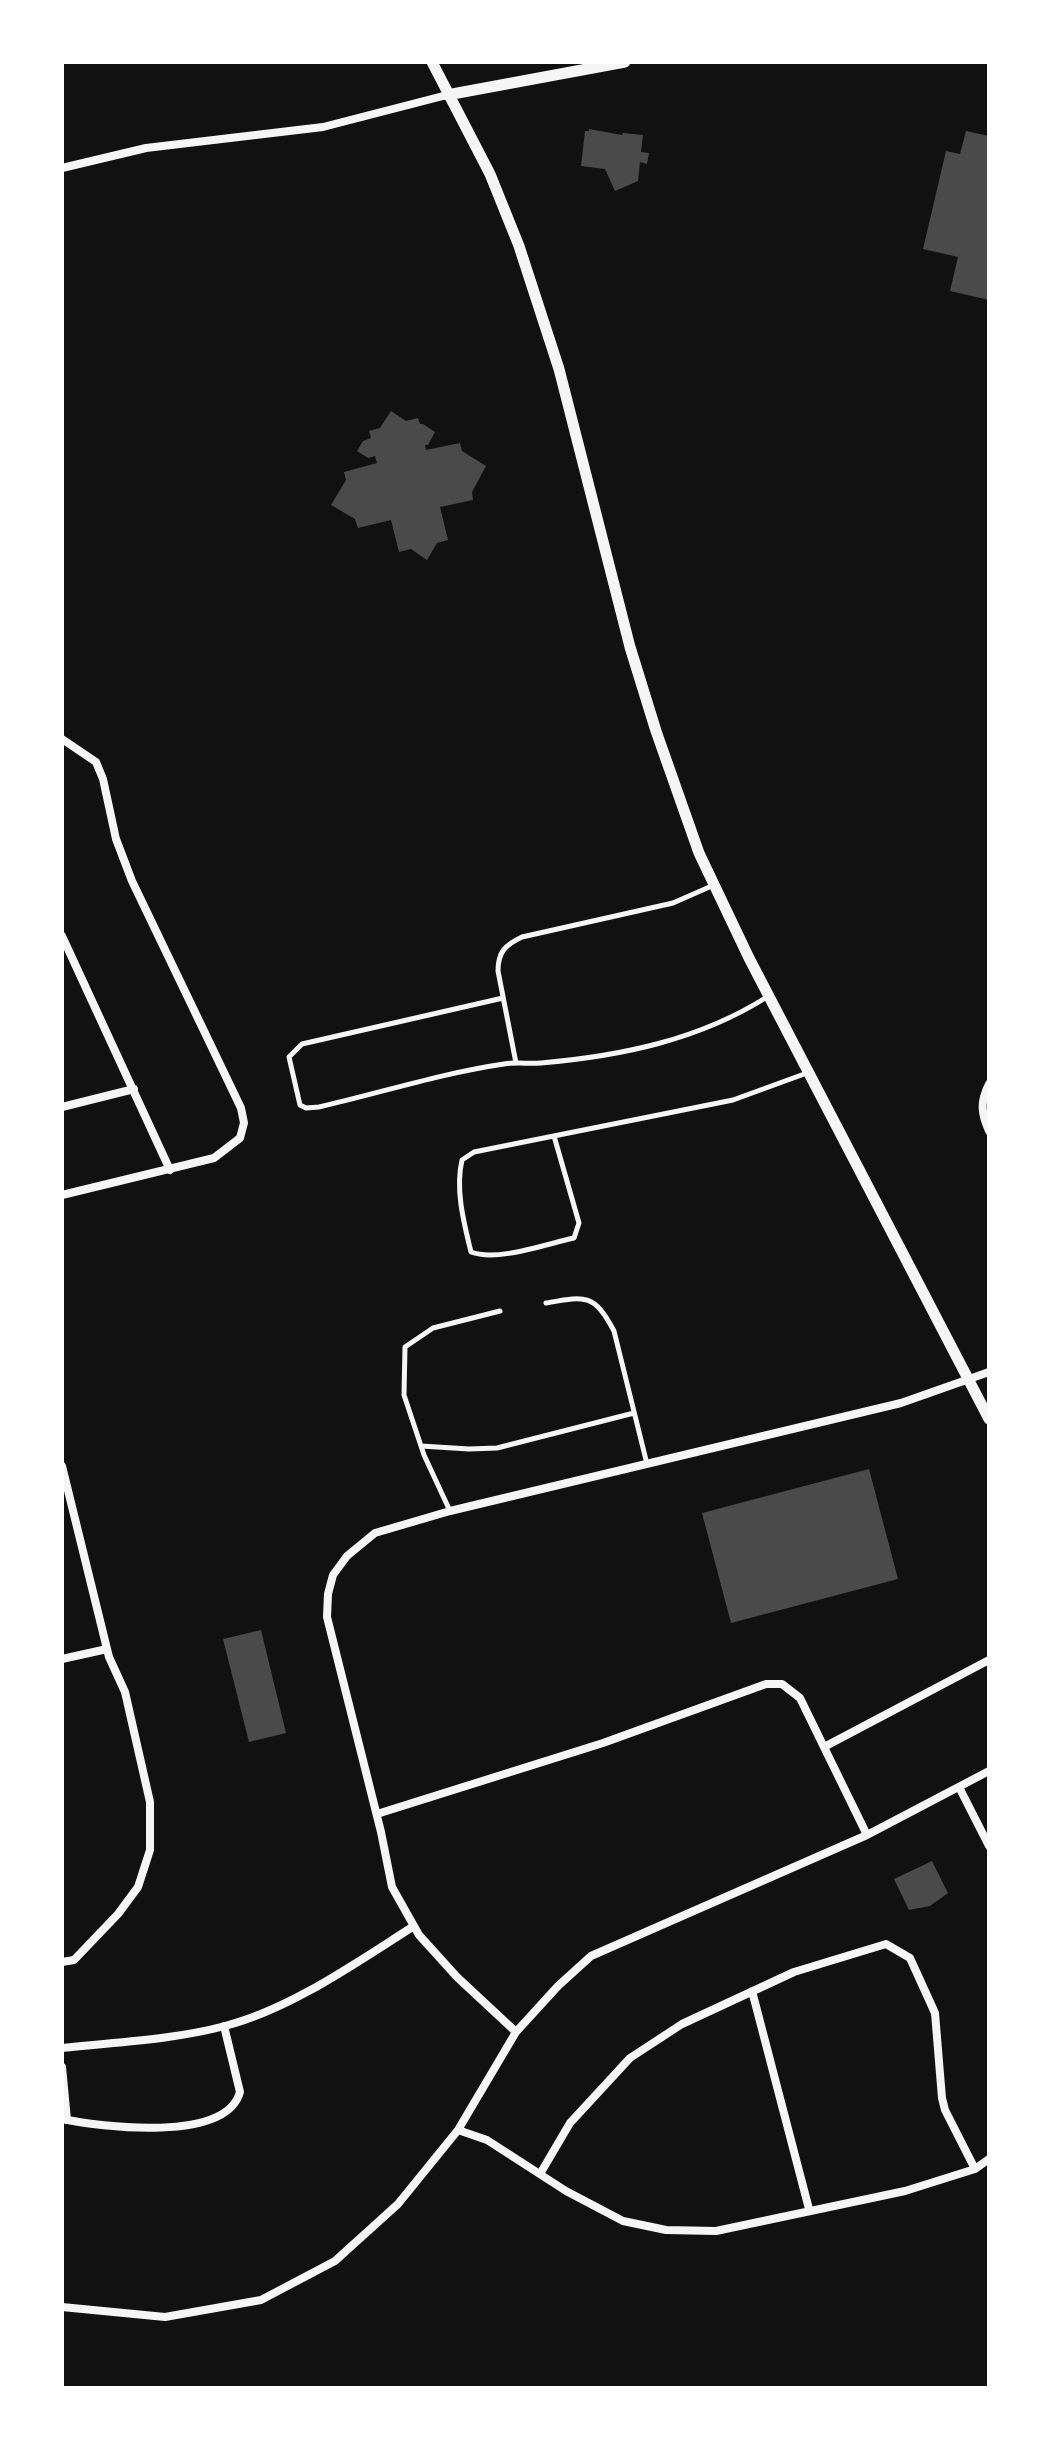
<!DOCTYPE html>
<html>
<head>
<meta charset="utf-8">
<style>
	body { margin:0 }
	#map { position:relative; width:1051px; height:2450px; overflow:hidden; background:#111; font-family:"Exo 2",sans-serif }
	canvas { display:block }
	.frame { position:absolute; inset:0; border:64px solid #fff; pointer-events:none }
</style>
</head>
<body>
<div id="map">
<canvas width="1051" height="2450"></canvas>
<div class="frame"></div>
</div>
<script>
const ctx = document.querySelector('canvas').getContext('2d');
ctx.lineJoin = 'round';
function fillPath(path, color) { ctx.fillStyle = color; ctx.fill(path, 'evenodd'); }
function trace(path, color, width, dash) { ctx.strokeStyle = color; ctx.lineWidth = width; ctx.lineCap = dash ? 'butt' : 'round'; ctx.setLineDash(dash || []); ctx.stroke(path); }
const building = new Path2D(`
	M589 129 622 135 623 133 643 135 641 152 649 153 647 164 640 162 638 181 615 191 605 169 581 166 585 131H589Z
	M966 131 989 136V300L950 291 958 257 923 249 946 151 960 154Z
	M391 411 406 421 418 418 420 424H423L435 432 428 445H425L426 450 460 443 462 451 486 466 472 492 473 500 440 507 448 540 437 543 427 560 411 549 399 552 391 520 358 528 355 519 331 505 346 480 344 472 377 463 375 456 368 458 357 451 363 441 371 438 369 431 380 428Z
	M869 1469 898 1579 731 1623 702 1513Z
	M261 1630 286 1733 249 1742 223 1639Z
	M932 1861 948 1893 930 1906 909 1910 894 1879Z`);
const service = new Path2D(`
	M503 998 302 1044 289 1057 300 1105 306 1108 319 1107C380 1093 442 1073 504 1064 516 1062 528 1064 541 1063 621 1056 699 1040 767 997
	M516 1063 498 971C498 952 505 945 522 937L673 903 714 885
	M554 1136 579 1223 574 1238C546 1244 497 1262 471 1252 464 1223 455 1190 462 1160L474 1152 733 1100 807 1073
	M546 1303C585 1296 594 1293 614 1331L647 1464
	M421 1446 469 1449 497 1448 634 1413
	M450 1511 424 1455 404 1395 405 1347 433 1328 500 1311`);
const minor = new Path2D(`
	M62 168 146 148 323 127 447 95
	M62 739 96 762 103 779 116 839 132 881 241 1108 244 1123 240 1138 214 1158 62 1195
	M62 936 170 1170
	M989 1084C980 1102 981 1113 989 1131
	M62 1107 134 1089
	M62 1466 109 1657 125 1692 150 1802V1850L138 1887 118 1914 74 1960 62 1962
	M62 1659 107 1649
	M824 1747 989 1660
	M959 1787 989 1846
	M377 1814 603 1743 766 1684H782L800 1698 867 1835
	M752 1991 809 2209
	M516 2032 457 1977 419 1935 392 1887 381 1832 327 1617 328 1594 333 1575 347 1556 375 1533 450 1511 901 1403 989 1372
	M62 2048C116 2042 172 2040 225 2026 291 2009 357 1962 414 1926
	M62 2067 67 2120
	M62 2119C101 2127 226 2143 240 2092L224 2026
	M458 2130 487 2140 566 2191 623 2221 666 2230 716 2231 905 2191 975 2169 989 2159
	M540 2174 570 2123 630 2058 682 2024 794 1972 886 1944 910 1958 935 2013 942 2098 945 2110 975 2169
	M62 2307 165 2317 261 2300 335 2261 398 2204 458 2130 516 2032 558 1986 591 1956 867 1835 989 1771`);
const tertiary = new Path2D(`
	M432 62 490 174 519 246 559 369 630 647 656 731 699 853 749 958 989 1419
	M447 95 625 62`);
fillPath(building, '#4a4a4a');
trace(service, '#f5f5f5', 5);
trace(minor, '#f5f5f5', 8);
trace(tertiary, '#f5f5f5', 11);
</script>
</body>
</html>
